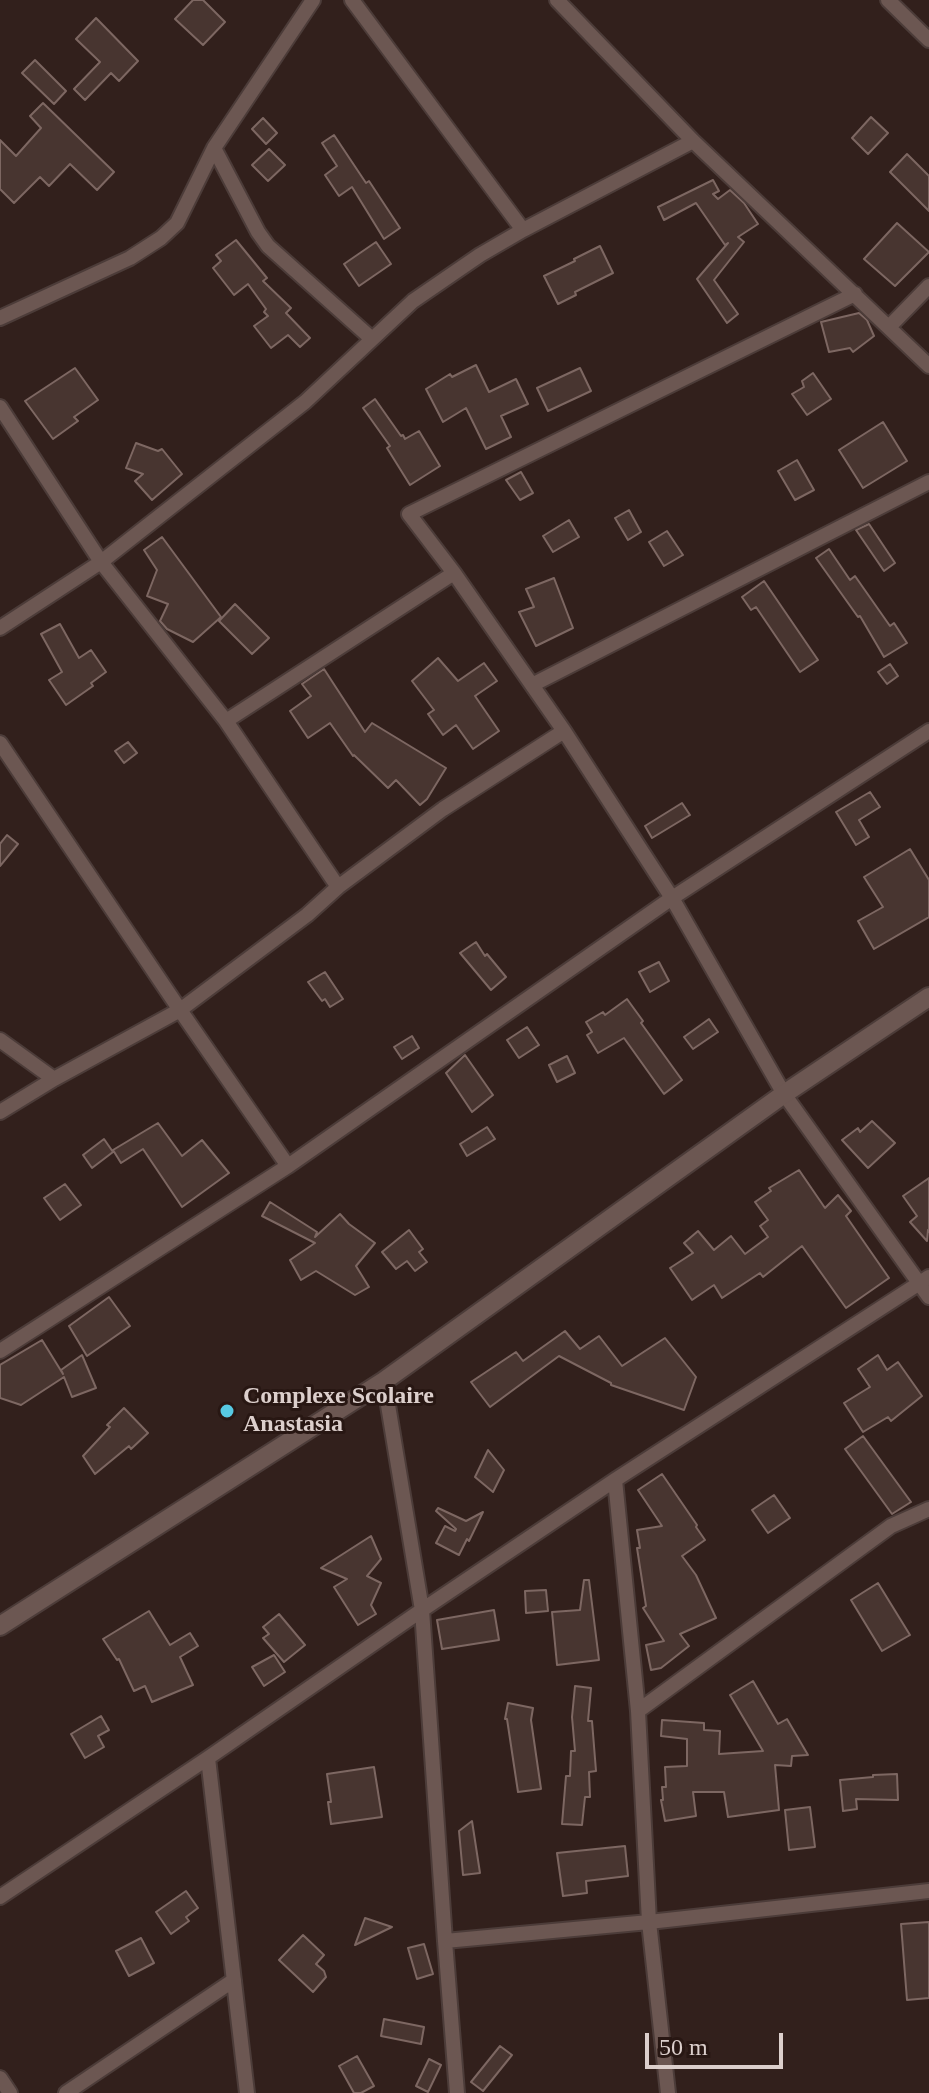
<!DOCTYPE html>
<html>
<head>
<meta charset="utf-8">
<style>
	body { margin:0 }
	#map { position:relative; width:929px; height:2093px; overflow:hidden; background:#32201c; font-family:Georgia,serif }
	canvas { display:block }
	.scale { position:absolute; left:645px; top:2033px; width:138px; height:36px; box-sizing:border-box; border:4px solid #dccfcc; border-top:0; padding-left:10px; font-size:24px; line-height:28px; white-space:nowrap; color:#dccfcc; -webkit-text-stroke:6px #281713; paint-order:stroke }
</style>
</head>
<body>
<div id="map">
<canvas width="929" height="2093"></canvas>
<div class="scale">50 m</div>
</div>
<script>
const ctx = document.querySelector('canvas').getContext('2d');
ctx.lineJoin = 'round';
function fillPath(path, color) { ctx.fillStyle = color; ctx.fill(path, 'evenodd'); }
function trace(path, color, width, dash) { ctx.strokeStyle = color; ctx.lineWidth = width; ctx.lineCap = dash ? 'butt' : 'round'; ctx.setLineDash(dash || []); ctx.stroke(path); }
function drawText(font, color, halo, rows, align = 'center') {
  ctx.font = font + ' Georgia,serif'; ctx.lineWidth = 6; ctx.setLineDash([]); ctx.textBaseline = 'middle'; ctx.strokeStyle = halo; ctx.fillStyle = color; for (const [text, x, y, turn = 0] of rows) {
    ctx.save(); ctx.translate(x, y); ctx.rotate((+turn || 0) * Math.PI / 180); ctx.textAlign = isNaN(turn) ? turn : align; if (halo) ctx.strokeText(text, 0, 0); ctx.fillText(text, 0, 0); ctx.restore();
  }
}
const building = new Path2D(`
	M193 0H203L225 22 203 45 175 19Z
	M96 18 138 61 119 81 111 73 85 100 74 89 100 62 76 39Z
	M35 60 66 91 54 104 22 73Z
	M43 103 114 172 97 190 70 164 49 186 40 177 14 203 0 189V140L16 156 41 128 30 116Z
	M871 117 888 133 868 154 852 138Z
	M263 118 277 133 266 144 252 129Z
	M334 135 366 183 369 181 400 228 384 239 352 187 339 196 325 175 337 166 322 143Z
	M269 149 285 165 268 181 252 165Z
	M907 154 929 176V211L890 172Z
	M713 180 719 191 713 194 718 199 730 190 744 203 758 224 738 237 744 242 714 280 738 314 727 323 697 279 728 243 725 245 696 203 664 220 658 207Z
	M897 223 929 252 895 286 864 259Z
	M236 240 267 278 263 281 291 308 286 313 310 338 300 347 288 335 271 348 254 326 268 316 264 312 266 309 248 284 234 295 213 268 221 261 216 255Z
	M376 242 391 264 359 286 344 264Z
	M600 246 613 273 575 292 576 295 558 304 544 276 575 261 574 259Z
	M859 313 867 320 874 336 853 352 850 348 829 352 821 322Z
	M476 365 489 392 516 379 528 404 501 416 511 437 486 449 466 408 443 422 426 389 450 374 452 377Z
	M75 368 98 400 74 417 78 421 53 439 25 401Z
	M580 368 591 391 548 411 537 388Z
	M813 373 831 399 807 415 792 394 804 387 802 381Z
	M375 399 401 436 403 435 405 439 419 431 440 466 410 485 387 448 390 446 363 408Z
	M883 422 907 461 863 488 839 450Z
	M136 443 158 451 162 449 182 474 152 500 135 481 143 474 126 468Z
	M797 460 814 490 795 500 778 471Z
	M521 472 533 493 520 500 506 480Z
	M629 510 641 532 628 540 615 518Z
	M569 520 579 537 553 552 543 536Z
	M869 524 895 563 884 571 856 530Z
	M667 531 683 555 664 566 649 542Z
	M162 537 221 617 193 642 167 629 160 621 168 604 147 596 157 570 144 550Z
	M829 549 850 580 855 576 890 626 894 623 907 643 884 657 860 616 858 617 816 558Z
	M554 578 573 628 536 646 519 612 534 607 526 589Z
	M764 581 818 660 800 672 756 607 751 610 742 597Z
	M235 604 269 638 252 654 219 621Z
	M60 624 79 658 91 650 106 672 91 683 93 686 66 705 49 680 62 672 41 634Z
	M438 658 458 681 484 663 497 681 475 696 499 731 473 749 456 725 443 735 428 714 434 710 412 681Z
	M890 664 898 676 887 684 878 672Z
	M324 669 365 732 372 723 446 768 427 799 420 805 396 780 388 788 354 755 353 756 330 723 308 738 290 711 311 696 302 684Z
	M128 742 137 753 124 763 115 751Z
	M870 792 880 807 859 820 869 837 856 845 836 812Z
	M682 803 690 815 652 838 645 826Z
	M7 835 18 844 0 866V844Z
	M910 849 929 880V917L874 949 858 921 883 907 864 877Z
	M476 942 485 956 487 954 506 977 491 990 460 953Z
	M659 962 669 981 650 992 639 972Z
	M325 972 343 999 330 1007 325 999 322 1001 308 982Z
	M627 999 643 1021 641 1023 682 1080 664 1094 624 1038 598 1053 587 1035 592 1032 586 1022 603 1012 605 1015Z
	M709 1019 718 1032 693 1049 684 1037Z
	M527 1027 539 1045 519 1058 507 1040Z
	M412 1036 419 1048 402 1059 394 1047Z
	M465 1055 493 1095 472 1112 446 1073Z
	M567 1056 575 1073 557 1082 549 1065Z
	M872 1121 895 1143 868 1168 842 1140 858 1128 860 1132Z
	M158 1123 182 1156 202 1140 229 1173 182 1207 143 1149 121 1163 113 1150Z
	M487 1127 495 1139 467 1156 460 1144Z
	M104 1139 113 1152 92 1168 83 1155Z
	M799 1170 825 1208 838 1195 851 1211 846 1216 889 1278 846 1308 802 1246 763 1277 760 1273 722 1298 714 1285 692 1300 670 1268 693 1253 684 1243 698 1231 714 1250 731 1236 745 1254 768 1237 760 1226 768 1220 755 1202 771 1191 769 1188Z
	M929 1178V1232L928 1230 927 1241 910 1222 917 1216 903 1196Z
	M65 1184 81 1205 60 1220 44 1198Z
	M270 1202 317 1232 315 1237 340 1214 349 1224 375 1243 356 1266 369 1287 355 1295 316 1271 301 1280 290 1260 315 1243 262 1216Z
	M409 1230 423 1249 419 1252 427 1262 415 1271 407 1261 396 1269 382 1252Z
	M109 1297 130 1326 87 1356 69 1326Z
	M565 1331 580 1349 599 1336 622 1366 665 1338 696 1377 684 1410 611 1385V1383L559 1356 490 1407 471 1382 516 1352 523 1361Z
	M42 1340 63 1374 61 1370 82 1355 96 1388 72 1397 64 1377 21 1405 0 1398V1365Z
	M878 1355 887 1370 898 1362 922 1396 891 1421 888 1417 863 1432 844 1403 870 1387 858 1369Z
	M124 1408 148 1433 131 1449 129 1446 95 1474 83 1456 110 1427 107 1425Z
	M863 1436 911 1502 892 1514 845 1449Z
	M488 1450 504 1470 493 1492 475 1477Z
	M662 1474 697 1525 696 1527 705 1540 682 1556 696 1575 716 1618 680 1634 689 1646 661 1668 651 1670 646 1645 664 1641 643 1608 646 1606 637 1548H640L637 1530 662 1526 638 1490Z
	M774 1495 790 1518 768 1533 752 1510Z
	M438 1508 466 1521 483 1512 469 1541 467 1539 459 1555 436 1543 445 1526 455 1531 456 1529 436 1511Z
	M371 1536 381 1559 367 1576 381 1583 371 1605 376 1614 358 1625 334 1587 347 1579 321 1568Z
	M584 1580H589L599 1660 557 1665 552 1612 580 1610Z
	M878 1583 910 1635 882 1651 851 1600Z
	M546 1590 548 1611 526 1613 525 1591Z
	M494 1610 499 1640 442 1649 437 1620Z
	M149 1611 170 1645 190 1633 198 1646 180 1657 193 1685 152 1702 145 1686 134 1691 119 1659 117 1660 103 1639Z
	M279 1614 305 1645 284 1662 263 1638 269 1634 263 1627Z
	M274 1655 285 1672 264 1686 252 1667Z
	M753 1681 778 1724 787 1719 808 1755 792 1756 791 1766 775 1765 779 1810 728 1817 724 1792H693L696 1816 665 1821 661 1800H663L662 1787H666L665 1767 687 1766V1739L661 1736 662 1720 704 1723V1730L720 1731 719 1754 763 1751 730 1695Z
	M575 1686 591 1688 588 1721H592L596 1771 589 1772 590 1797H585L582 1825 562 1824 566 1776H570L571 1751H575L572 1717Z
	M508 1703 533 1708 531 1720 541 1789 518 1792 507 1719H505Z
	M101 1716 109 1730 98 1736 104 1747 85 1758 71 1734Z
	M374 1767 382 1817 331 1824 328 1802H331L327 1774Z
	M897 1774 898 1800 856 1799 857 1809 843 1811 840 1780 873 1777V1775Z
	M810 1807 815 1847 789 1850 785 1810Z
	M472 1821 480 1873 463 1875 459 1831Z
	M625 1846 628 1876 586 1881 587 1893 563 1896 557 1853Z
	M186 1891 198 1908 186 1917 189 1921 171 1934 156 1912Z
	M365 1918 392 1927 355 1945Z
	M929 1922V1998L907 2000 901 1924Z
	M303 1935 324 1955 316 1964 324 1971 326 1977 313 1992 279 1960Z
	M141 1938 154 1963 129 1976 116 1951Z
	M424 1944 433 1974 417 1979 408 1948Z
	M384 2019 424 2027 421 2044 381 2036Z
	M500 2046 512 2055 483 2091 471 2082Z
	M357 2056 374 2086 361 2093H354L339 2066Z
	M429 2059 441 2065 428 2092 416 2086Z`);
const minor = new Path2D(`
	M352 0 523 230
	M557 0 693 141 929 366
	M888 0 929 40
	M214 148 258 232 268 246 372 339
	M855 294 409 514 454 573 564 731 672 898 784 1094 929 1297
	M0 318 130 258 161 238 177 223 214 148 313 0
	M889 327 929 286
	M0 407 101 562 226 721 338 887 443 809 564 731
	M0 628 101 562 305 402 413 301 480 255 523 230 693 141
	M532 685 929 482
	M226 721 454 573
	M0 743 180 1010 288 1166
	M0 1040 54 1079
	M0 1112 54 1079 180 1010 307 915 338 887
	M0 1351 288 1166 672 898 929 731
	M384 1381 422 1610 445 1941 457 2093
	M615 1480 638 1711 649 1922 668 2093
	M638 1711 891 1526 929 1509
	M208 1758 247 2093
	M0 1897 208 1758 422 1610 615 1480 929 1277
	M445 1941 649 1922 929 1891
	M0 2078 10 2093
	M66 2093 234 1980`);
const tertiary = new Path2D(`
	M0 1626 384 1381 784 1094 929 997`);
const markers = [
	[227,1411,8,"#57c9e2"]
];
const poiNames = [
	["Complexe Scolaire",243,1397],
	["Anastasia",243,1425]
];
fillPath(building, '#483530');
trace(building, '#7d6762', 2);
trace(minor, '#4c3c39', 18);
trace(tertiary, '#4c3c39', 22);
trace(minor, '#6c5752', 14);
trace(tertiary, '#6c5752', 18);
for (const [x, y, r, color] of markers) { const dot = new Path2D(); dot.arc(x, y, r, 0, 2 * Math.PI); ctx.fillStyle = color; ctx.fill(dot); trace(dot, '#281713', 3); }
drawText('bold 24px', '#dccfcc', '#281713', poiNames, 'left');
</script>
</body>
</html>
